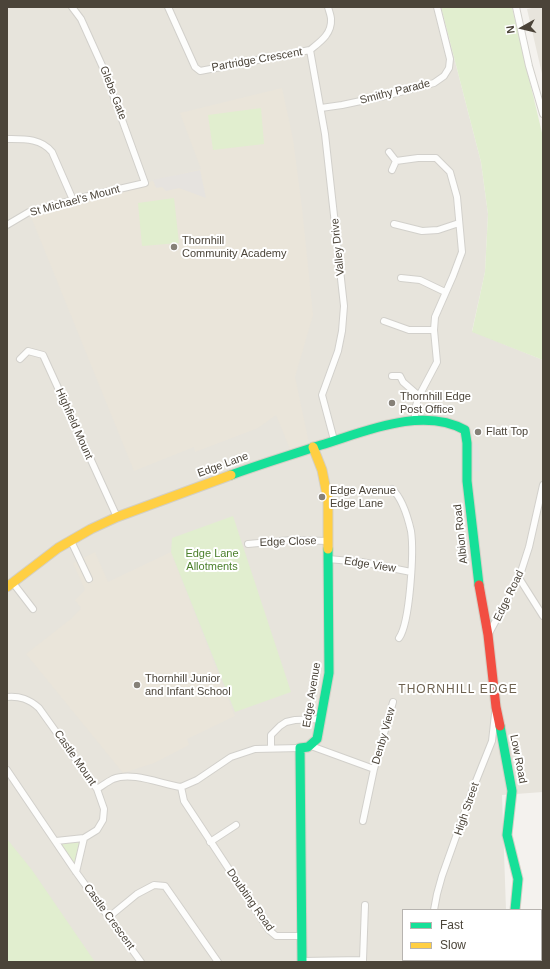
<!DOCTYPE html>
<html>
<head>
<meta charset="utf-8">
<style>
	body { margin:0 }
	#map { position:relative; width:550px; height:969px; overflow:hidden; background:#f4f2ee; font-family:Helvetica,sans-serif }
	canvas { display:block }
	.frame { position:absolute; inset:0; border:8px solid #4b4439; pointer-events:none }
	.legend { position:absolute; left:402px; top:909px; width:140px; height:52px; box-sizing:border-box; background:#fff; border:1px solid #b7b4b0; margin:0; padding:5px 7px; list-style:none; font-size:12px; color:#4b4439 }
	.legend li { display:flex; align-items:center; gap:8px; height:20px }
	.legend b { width:20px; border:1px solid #b7b4b0 }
	.north { position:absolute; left:502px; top:8px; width:40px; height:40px; -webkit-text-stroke:3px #fff; paint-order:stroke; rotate:262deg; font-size:11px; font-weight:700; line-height:16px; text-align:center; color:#4b4439 }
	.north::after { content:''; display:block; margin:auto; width:14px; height:18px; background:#4b4439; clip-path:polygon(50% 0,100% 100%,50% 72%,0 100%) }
</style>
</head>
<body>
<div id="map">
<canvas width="550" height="969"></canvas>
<div class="frame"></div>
<ul class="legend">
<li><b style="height:5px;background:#16e098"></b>Fast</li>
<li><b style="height:5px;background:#ffcf43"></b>Slow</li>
</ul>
<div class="north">N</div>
</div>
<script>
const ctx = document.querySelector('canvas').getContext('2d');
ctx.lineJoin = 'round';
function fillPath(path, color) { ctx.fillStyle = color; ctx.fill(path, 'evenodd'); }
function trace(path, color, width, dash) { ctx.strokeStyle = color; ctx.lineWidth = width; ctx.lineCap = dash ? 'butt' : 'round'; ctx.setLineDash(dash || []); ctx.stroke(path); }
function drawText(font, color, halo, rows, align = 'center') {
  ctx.font = font + ' Helvetica,sans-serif'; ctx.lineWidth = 4; ctx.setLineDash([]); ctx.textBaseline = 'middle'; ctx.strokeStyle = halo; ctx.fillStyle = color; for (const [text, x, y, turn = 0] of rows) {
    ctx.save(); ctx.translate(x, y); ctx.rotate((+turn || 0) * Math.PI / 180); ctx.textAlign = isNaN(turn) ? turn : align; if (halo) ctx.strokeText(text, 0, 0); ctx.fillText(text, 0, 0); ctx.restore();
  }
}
const residential = new Path2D(`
	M7 7H441L481 162 488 214 485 272 472 331 543 360V792L502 795 506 910H403V960H508V962H7Z
	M537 7H543V78L527 9Z`);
const education = new Path2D(`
	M282 88 293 139 302 208 313 315 295 377 310 448 292 454 276 415 258 428 195 452 194 447 134 471 29 212 201 169 180 113Z
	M95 552 108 582 171 552 235 716 187 739 189 745 154 763 123 773 26 654 72 618 81 608 75 600 85 590 73 563Z`);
const green = new Path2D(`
	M441 7H512L543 137V360L472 332 485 272 488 214 481 162Z
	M261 108 264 144 213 150 208 115Z
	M174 198 179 243 142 246 138 203Z
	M233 516 291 692 235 712 171 552 172 538Z
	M84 838 76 872 56 841Z
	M7 839 32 870 95 962H7Z`);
const parking = new Path2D(`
	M200 170 206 198 179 188 166 191 162 187 156 188 153 180Z
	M472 444H478L480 471H472Z`);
const street = new Path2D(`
	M168 7 195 67 200 71 310 50C320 42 332 34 331 19 331 16 329 11 328 7
	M516 7 529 66 543 114
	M310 50 325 134 344 306 342 331 338 351 322 395 334 440
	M321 108 342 105 389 95 434 83 444 76 449 68 450 59 437 7
	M7 139C24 139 41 138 52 152L73 200
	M389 152 396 161 418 158H436L450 172 457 197 462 252 453 276 435 317 434 330 437 362 419 396 415 409V421
	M392 170 396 161
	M394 224 422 231 438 230 459 223
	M7 225 29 212 80 198 145 183 104 70 81 19 72 7
	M401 278 420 280 445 292
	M384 321 409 330H434
	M20 359 28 351 43 355 117 517
	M392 376H400L403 382 419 396
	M392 489C402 498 408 518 411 531 414 551 410 623 399 638
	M71 541 89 579
	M248 544 291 540 328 541
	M328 559 362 562 411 572
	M519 578 543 616
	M13 583 33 609
	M488 635 519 578 529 547 543 485
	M7 697C20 696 29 699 39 708L97 789 104 809 103 820 97 830 84 838 56 841
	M311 746 374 769
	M271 748V735L280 726 286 722 295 720 322 719
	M300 748 255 749 231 757 197 780 181 787 184 801 269 930 276 936H301
	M7 770 76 872 141 962
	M97 789C102 786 107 782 113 779 132 771 161 784 181 787
	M363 821 374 769 393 702
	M210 842 236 825
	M76 872 84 838
	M434 910 437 894 442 876 474 786 492 741 495 714
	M109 917 137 894 154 885 165 886 218 962
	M363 960 365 905
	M429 960V962
	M513 960V962
	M302 961 363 960V962`);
const fast = new Path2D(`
	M231 475C261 464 291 455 321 445 364 432 422 406 465 430L467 443V481L479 585
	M500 726 512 791 507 835 518 879 515 910
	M302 962 300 748 308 747 317 739 329 673 328 549`);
const slow = new Path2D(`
	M313 447 322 470 328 500V549
	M7 587 58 548 91 529 117 517 231 475`);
const jam = new Path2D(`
	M479 585 488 635 496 707 500 726`);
const markers = [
	[174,247,4,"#868178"],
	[392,403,4,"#868178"],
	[478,432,4,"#868178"],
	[322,497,4,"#868178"],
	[137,685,4,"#868178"]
];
const streetNames = [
	["Partridge Crescent",257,60,-10],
	["Smithy Parade",395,92,-14],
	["Glebe Gate",113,93,69],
	["St Michael's Mount",75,201,-15],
	["Valley Drive",338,247,-96],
	["Highfield Mount",74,424,66],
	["Edge Lane",223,465,-20],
	["Albion Road",461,534,-96],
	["Edge Close",288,542,-2],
	["Edge View",370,565,9],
	["Edge Road",509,596,-64],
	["Edge Avenue",312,695,-81],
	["Denby View",384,736,-74],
	["Castle Mount",75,758,55],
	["Low Road",518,759,79],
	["High Street",467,809,-71],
	["Doubting Road",250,900,55],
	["Castle Crescent",109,917,54]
];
const poiNames = [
	["Thornhill",182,241],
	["Community Academy",182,254],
	["Thornhill Edge",400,397],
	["Post Office",400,410],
	["Flatt Top",486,432],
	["Edge Avenue",330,491],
	["Edge Lane",330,504],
	["Thornhill Junior",145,679],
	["and Infant School",145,692]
];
const parkNames = [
	["Edge Lane",212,554],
	["Allotments",212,567]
];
const neighbourhoodNames = [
	["THORNHILL EDGE",458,690]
];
fillPath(residential, '#e7e4dc');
fillPath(education, '#eae5da');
fillPath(green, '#e1eecf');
fillPath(parking, '#e6e3df');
trace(street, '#d2d0cb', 8);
trace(fast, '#d3cfc5', 11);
trace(slow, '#d3cfc5', 11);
trace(jam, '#d3cfc5', 11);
trace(street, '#fdfdfc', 6);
trace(fast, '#16e098', 9);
trace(slow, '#ffcf43', 9);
trace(jam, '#f24e42', 9);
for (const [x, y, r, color] of markers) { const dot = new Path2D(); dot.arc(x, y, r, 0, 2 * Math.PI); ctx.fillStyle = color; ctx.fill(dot); trace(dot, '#fff', 1.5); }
drawText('11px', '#4b4439', '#fff', streetNames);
drawText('11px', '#4b4439', '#fff', poiNames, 'left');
drawText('11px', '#4a7f2a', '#fff', parkNames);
ctx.letterSpacing = '1px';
drawText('12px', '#6e6250', '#fff', neighbourhoodNames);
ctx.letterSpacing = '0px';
</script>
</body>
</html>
